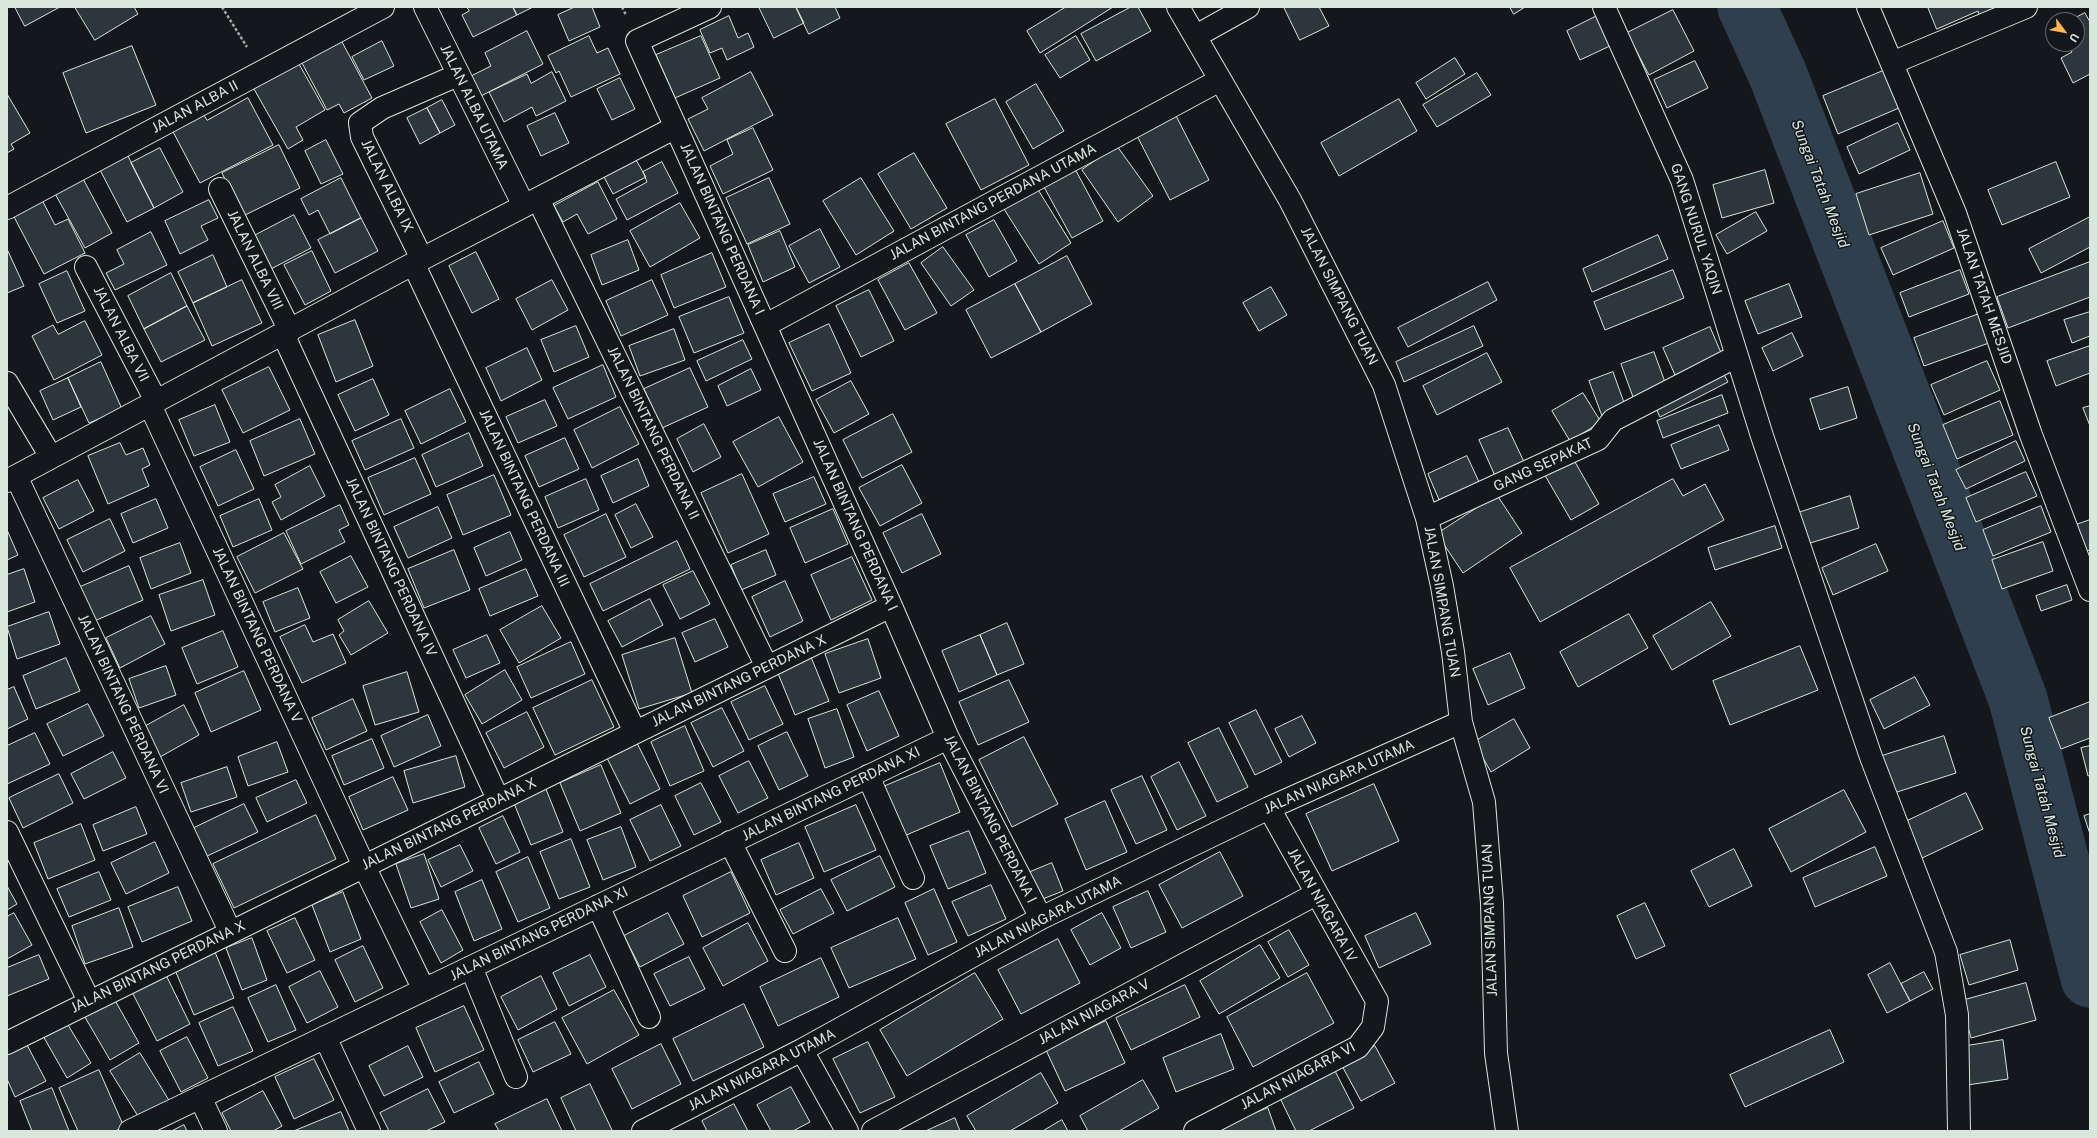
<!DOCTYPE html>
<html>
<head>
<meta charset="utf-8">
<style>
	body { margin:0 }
	#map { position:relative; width:2097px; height:1138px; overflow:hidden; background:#14181c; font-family:"Public Sans",sans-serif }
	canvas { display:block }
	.frame { position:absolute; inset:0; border:8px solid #d8e6dc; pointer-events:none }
	.north { position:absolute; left:2045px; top:12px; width:40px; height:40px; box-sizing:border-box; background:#14181c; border:1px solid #626a69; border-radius:50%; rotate:122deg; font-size:11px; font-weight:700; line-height:16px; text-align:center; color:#d8e6dc }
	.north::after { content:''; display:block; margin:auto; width:14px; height:18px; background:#ffb74d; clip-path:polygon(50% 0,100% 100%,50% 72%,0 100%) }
</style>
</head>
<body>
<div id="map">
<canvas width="2097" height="1138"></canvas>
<div class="frame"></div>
<div class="north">U</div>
</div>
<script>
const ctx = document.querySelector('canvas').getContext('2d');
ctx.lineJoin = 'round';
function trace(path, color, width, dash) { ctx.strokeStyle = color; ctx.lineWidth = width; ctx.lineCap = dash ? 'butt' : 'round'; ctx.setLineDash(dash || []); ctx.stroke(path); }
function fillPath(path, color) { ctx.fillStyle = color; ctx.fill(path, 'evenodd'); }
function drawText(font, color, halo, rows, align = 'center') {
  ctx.font = font + ' "Public Sans",sans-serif'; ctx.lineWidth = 3; ctx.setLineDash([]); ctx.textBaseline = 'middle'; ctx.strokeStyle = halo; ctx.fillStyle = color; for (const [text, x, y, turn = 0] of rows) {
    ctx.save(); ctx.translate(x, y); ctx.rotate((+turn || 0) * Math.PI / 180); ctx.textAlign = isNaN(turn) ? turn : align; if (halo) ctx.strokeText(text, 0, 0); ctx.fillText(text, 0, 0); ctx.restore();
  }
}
const river = new Path2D(`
	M1747 7 1778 75 2018 699 2090 978`);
const building = new Path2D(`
	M15 7H60L25 26Z
	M75 7H134L138 14 95 40Z
	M467 7H513L517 15 473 37 462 15 469 11Z
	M513 7H533L517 15Z
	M575 7H592L600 27 569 41 558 15Z
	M759 7H796L804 23 774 38Z
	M796 7H835L840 18 809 34Z
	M1066 7H1113L1040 53 1027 31Z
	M1131 7H1138L1151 31 1096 61 1081 34Z
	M1284 7H1319L1329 26 1300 40Z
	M1510 7H1525L1514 14Z
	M1928 7H1998L1981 19 1978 11 1937 29Z
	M1673 10 1694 51 1649 75 1627 33Z
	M2085 13 2090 22V74L2073 83 2061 58 2072 52 2068 44H2077V20H2071Z
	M1599 15 1612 45 1580 60 1567 31Z
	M729 16 738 38 748 33 754 47 727 60 722 48 710 53 700 30Z
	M527 31 543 64 481 96 471 76 491 66 485 53Z
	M589 36 597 53 608 48 620 74 571 97 559 71 556 73 548 56Z
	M701 36 720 78 675 98 656 55Z
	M1076 36 1090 60 1060 78 1045 55Z
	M382 41 394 66 364 80 352 57Z
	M342 42 372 98 344 113 339 104 327 110 302 63Z
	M132 46 156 105 86 133 63 73Z
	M1455 58 1465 74 1426 99 1416 83Z
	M1695 61 1708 88 1667 108 1654 80Z
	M299 64 325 110 296 127 303 140 288 149 254 89Z
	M1883 71 1899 108 1838 134 1823 96Z
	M552 72 566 101 536 116 532 107 504 122 489 92 527 74 531 83Z
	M751 72 773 115 704 151 688 119 708 109 702 98Z
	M1477 73 1491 95 1437 127 1423 105Z
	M620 78 635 109 612 120 597 89Z
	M1036 84 1064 131 1033 149 1006 102Z
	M7 94 30 133 11 144 14 149 7 153Z
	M248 98 273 145 200 183 171 128 202 112 207 120Z
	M995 99 1029 165 981 190 946 124Z
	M1399 99 1417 131 1339 176 1321 143Z
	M442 100 455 125 440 133 427 108Z
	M427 108 440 133 420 144 407 118Z
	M1173 110 1209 180 1170 200 1134 130Z
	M555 113 569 143 541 156 527 126Z
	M1898 123 1910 150 1859 174 1847 147Z
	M753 128 773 170 723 194 710 166 733 154 727 140Z
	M326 140 343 174 321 184 305 151Z
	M279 145 300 188 243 216 222 173Z
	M1117 146 1153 196 1118 222 1082 170Z
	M160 148 183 192 154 208 131 163Z
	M914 153 947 208 911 229 878 174Z
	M127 154 154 208 127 222 99 168Z
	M636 160 646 177 613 194 604 177Z
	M662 162 678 193 627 220 616 199 647 182 643 172Z
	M2056 162 2070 197 2002 225 1988 190Z
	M1075 169 1103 221 1072 238 1044 187Z
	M1765 170 1774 203 1722 218 1713 185Z
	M1920 173 1933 214 1869 235 1856 194Z
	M81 175 112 233 85 248 53 190Z
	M341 178 361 218 330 234 318 210 309 215 301 199Z
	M769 178 790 224 747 244 726 198Z
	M861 178 894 231 856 255 823 201Z
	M598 182 617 219 588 234 577 214 563 222 554 206Z
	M1037 188 1071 243 1039 264 1004 209Z
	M42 200 55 225 68 219 85 253 44 274 13 215Z
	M209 200 218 218 201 226 208 240 180 254 165 221Z
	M680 203 700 238 650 267 630 231Z
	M1756 212 1767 231 1727 254 1716 235Z
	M294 215 311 248 269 270 252 237Z
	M2090 217V247L2041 273 2029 249Z
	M361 218 378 251 335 273 318 240Z
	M994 220 1017 261 989 277 966 235Z
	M1943 221 1954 248 1893 275 1881 248Z
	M820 229 840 267 809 283 789 246Z
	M780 231 795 267 763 282 748 245Z
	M151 232 167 265 115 290 106 273 124 264 117 250Z
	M1658 235 1668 259 1592 292 1583 269Z
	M628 240 639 270 602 285 591 255Z
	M943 247 974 290 951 306 921 263Z
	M7 249 24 286 7 293Z
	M312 251 331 291 305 305 284 265Z
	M476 252 499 299 472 313 449 266Z
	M712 253 726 287 674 308 661 275Z
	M213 255 227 287 193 303 178 272Z
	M1067 256 1092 304 1041 332 1015 284Z
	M2090 262V297L2008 328 1997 297Z
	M909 263 937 313 905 330 878 280Z
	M1673 270 1684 298 1605 330 1594 302Z
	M1960 270 1969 294 1909 317 1900 293Z
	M67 271 85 311 57 323 39 284Z
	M171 273 187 306 144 329 128 296Z
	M242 280 262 323 212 346 193 303Z
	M552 280 568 310 532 330 516 299Z
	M652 280 668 315 621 336 606 301Z
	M1488 282 1497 300 1408 347 1398 328Z
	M1015 284 1041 332 991 358 966 310Z
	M1789 284 1802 317 1758 334 1745 301Z
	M1271 287 1287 315 1259 331 1243 303Z
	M869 290 894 341 861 357 836 306Z
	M729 297 744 333 694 353 679 317Z
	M187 306 205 340 161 362 144 329Z
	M2090 312V336L2072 343 2064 320Z
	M1979 314 1989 343 1924 366 1914 338Z
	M355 320 373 366 336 382 318 335Z
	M85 321 102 355 54 380 32 336 53 325 58 334Z
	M829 324 851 373 812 391 789 343Z
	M576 326 589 357 554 372 541 340Z
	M1474 326 1483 346 1404 382 1396 362Z
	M1710 327 1722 355 1675 375 1663 348Z
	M674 329 685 360 640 376 629 346Z
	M1792 333 1803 356 1773 371 1762 348Z
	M743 340 752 359 706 381 697 361Z
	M2090 346V373L2056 386 2047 361Z
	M527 348 542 380 501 401 486 368Z
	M1654 352 1666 385 1633 397 1621 364Z
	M1487 353 1502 382 1437 415 1423 386Z
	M1987 361 2000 390 1944 415 1931 385Z
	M101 362 122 409 89 423 68 378Z
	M603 365 616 397 568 419 553 388Z
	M269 367 290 410 243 433 222 390Z
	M1720 367 1728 382 1660 417 1653 402Z
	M690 368 708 407 662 428 644 389Z
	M751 369 761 390 727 406 718 386Z
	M1613 372 1626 408 1602 416 1589 381Z
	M68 378 81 407 53 420 40 391Z
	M373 379 389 415 355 431 338 395Z
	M851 381 869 414 834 433 816 400Z
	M1848 387 1857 418 1820 430 1810 399Z
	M450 389 466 422 421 444 405 411Z
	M1583 393 1601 422 1570 441 1552 411Z
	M1722 395 1728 413 1663 438 1657 421Z
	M545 400 557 426 518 443 506 417Z
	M2000 401 2013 435 1957 459 1943 425Z
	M215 405 230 442 194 456 179 420Z
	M2090 406V426L2083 408Z
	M620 407 639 444 592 468 574 430Z
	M893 414 912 452 862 478 843 440Z
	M779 417 803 462 758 487 733 442Z
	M300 419 315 454 264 476 250 441Z
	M401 419 414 448 365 470 352 441Z
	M704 424 721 457 693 472 677 439Z
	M1719 425 1729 450 1681 469 1671 445Z
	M1508 428 1525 464 1496 478 1479 440Z
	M469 433 483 466 436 487 422 455Z
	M565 438 579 469 539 487 525 456Z
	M2016 441 2025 461 1966 489 1956 470Z
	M120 443 126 455 143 448 150 465 142 469 149 486 108 504 88 456Z
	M236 450 254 489 218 506 200 467Z
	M1571 455 1599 504 1571 520 1543 472Z
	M1467 456 1480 484 1440 502 1428 474Z
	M415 458 431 494 384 515 368 478Z
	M638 459 649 486 613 503 601 476Z
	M902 465 922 503 880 526 859 488Z
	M310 466 325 496 281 520 272 502 281 497 275 485Z
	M2026 472 2037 496 1976 522 1966 498Z
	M742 474 769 534 728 553 701 493Z
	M494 475 511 515 463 535 447 495Z
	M814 477 826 504 785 522 773 494Z
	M586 479 599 510 558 528 545 497Z
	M1673 479 1683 496 1705 484 1724 520 1540 622 1510 568Z
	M78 480 94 511 59 529 43 498Z
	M1497 495 1522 533 1463 573 1437 534Z
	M1850 496 1859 528 1807 544 1798 513Z
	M156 499 168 528 133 543 121 514Z
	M259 499 272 530 233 547 220 516Z
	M636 504 653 537 631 548 615 515Z
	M340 505 349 525 339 530 345 542 301 564 286 531Z
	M2041 506 2051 532 1993 556 1983 530Z
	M438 507 452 538 408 558 394 527Z
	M833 509 848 544 805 563 790 528Z
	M606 514 626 557 584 577 564 535Z
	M922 514 941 554 902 573 883 533Z
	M110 519 125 551 83 572 67 540Z
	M2090 520V550L2079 553 2070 527Z
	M1775 526 1782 548 1715 570 1708 548Z
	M7 530 18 555 7 560Z
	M510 532 522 560 486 576 474 548Z
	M284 533 303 569 255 593 237 557Z
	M677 541 690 569 603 611 590 584Z
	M2043 542 2053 571 2002 589 1992 560Z
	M180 543 191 573 151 589 140 558Z
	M1876 544 1888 571 1833 595 1822 568Z
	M454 550 470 590 424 608 408 569Z
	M766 550 776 575 741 590 731 565Z
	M351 556 368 587 336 603 320 572Z
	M852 557 872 600 831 620 811 575Z
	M129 566 143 600 92 622 78 588Z
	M24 569 35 602 7 612V575Z
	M526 569 538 596 490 616 479 589Z
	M693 571 710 604 680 619 663 585Z
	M203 580 215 615 171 631 159 595Z
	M785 581 803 621 770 637 752 597Z
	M2067 585 2072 600 2041 611 2036 596Z
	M298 588 310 618 275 632 263 602Z
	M650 599 663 625 622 647 608 621Z
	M369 601 388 633 351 655 339 635 344 631 338 620Z
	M1711 602 1731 636 1672 670 1653 636Z
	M542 606 561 638 519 663 500 630Z
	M49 612 60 644 17 659 7 627Z
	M1629 614 1648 648 1578 687 1560 652Z
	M151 616 165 644 120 668 106 638Z
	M715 619 728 647 695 662 682 633Z
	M1007 623 1024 664 997 675 980 635Z
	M305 625 313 642 333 634 346 663 302 683 280 637Z
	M223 631 238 667 197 684 182 648Z
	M487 635 500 663 466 678 453 650Z
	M980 635 997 675 959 692 942 651Z
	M675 638 692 693 639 709 622 655Z
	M868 639 881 678 839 693 825 654Z
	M571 642 585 674 531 698 517 667Z
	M1800 646 1818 690 1730 725 1713 681Z
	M1510 653 1525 688 1488 705 1473 669Z
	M811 657 829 701 795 715 777 671Z
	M66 658 80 691 36 709 23 676Z
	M166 666 176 695 139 708 129 679Z
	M505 670 522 700 482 724 465 695Z
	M244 671 261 710 211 732 195 693Z
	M407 672 419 712 375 725 363 686Z
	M1915 677 1930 705 1884 729 1870 700Z
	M592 680 614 727 555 755 533 708Z
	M1009 680 1029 722 978 745 959 702Z
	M765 686 783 724 749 740 731 702Z
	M14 687 28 719 7 729V690Z
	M879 691 899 736 867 751 847 705Z
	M353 699 367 731 326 750 312 718Z
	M2090 702V738L2061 749 2049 718Z
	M88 704 104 736 63 756 47 724Z
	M184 705 199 735 160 757 144 727Z
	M722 708 744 751 713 767 691 723Z
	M837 709 854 757 825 768 808 719Z
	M1256 710 1282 762 1255 775 1229 723Z
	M527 712 544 747 504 768 486 733Z
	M428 715 441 746 394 767 381 736Z
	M1302 716 1316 743 1289 757 1275 729Z
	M1514 719 1530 748 1491 772 1474 742Z
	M685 726 704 771 670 786 651 742Z
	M1219 728 1248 787 1217 802 1188 743Z
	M787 732 808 776 779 790 758 746Z
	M35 733 50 764 7 784V746Z
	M1944 736 1956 773 1894 793 1882 756Z
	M1024 737 1058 804 1012 827 979 760Z
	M372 739 384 768 344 785 332 756Z
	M636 741 660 789 630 804 606 756Z
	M277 742 288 772 248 786 238 757Z
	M2090 746V775L2088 776 2081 748Z
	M113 752 126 778 84 799 71 774Z
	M456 756 465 787 413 803 404 771Z
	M749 761 768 798 738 813 719 776Z
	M1179 762 1206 816 1177 830 1151 777Z
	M940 763 960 812 904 836 883 787Z
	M601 765 621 813 580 831 560 783Z
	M227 767 237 797 191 812 181 783Z
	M59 774 73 803 23 828 9 798Z
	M1142 776 1167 830 1136 844 1111 790Z
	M393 777 408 810 363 830 349 797Z
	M296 780 307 803 267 822 256 798Z
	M701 783 721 822 694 835 675 796Z
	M544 784 563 832 531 845 511 796Z
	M1374 784 1399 841 1332 871 1306 814Z
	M1844 790 1866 832 1791 872 1769 829Z
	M1966 793 1983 829 1920 859 1903 823Z
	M1105 801 1127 852 1086 870 1065 819Z
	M244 804 258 832 205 857 192 829Z
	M661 805 681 846 650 861 630 820Z
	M856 805 876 850 824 872 805 827Z
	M136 807 147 834 103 851 93 825Z
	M2090 814V834L2084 816Z
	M316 815 336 859 234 908 213 864Z
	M503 816 520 852 496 864 479 828Z
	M81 824 95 860 48 879 34 843Z
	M621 827 636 867 603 880 587 840Z
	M969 831 986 873 948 889 930 846Z
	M571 839 590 887 559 899 540 852Z
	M155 842 169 873 126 894 111 863Z
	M799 843 814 878 776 895 761 860Z
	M460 845 473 871 441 887 428 860Z
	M1875 847 1887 876 1815 907 1803 878Z
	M1734 849 1752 886 1709 907 1691 871Z
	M1220 852 1243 896 1182 928 1159 885Z
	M424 854 439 899 411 908 396 864Z
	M880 856 895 887 847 911 831 880Z
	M528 857 550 908 518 922 496 872Z
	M1052 863 1063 891 1035 902 1023 875Z
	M99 872 111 900 69 917 57 889Z
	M731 872 750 913 702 937 683 896Z
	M482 880 502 929 474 941 455 892Z
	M991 885 1006 919 968 936 952 902Z
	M7 886 17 904 7 910Z
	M178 887 192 921 142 942 128 907Z
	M821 889 834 913 793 934 780 910Z
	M934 889 957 942 928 955 905 903Z
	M1148 891 1166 932 1131 948 1113 907Z
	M343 892 361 939 330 952 312 905Z
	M1645 903 1665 946 1636 959 1617 916Z
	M119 908 133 947 85 964 72 926Z
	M442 910 463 950 441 963 420 922Z
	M14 913 32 945 7 959V917Z
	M668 913 684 944 640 967 624 936Z
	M1102 913 1121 948 1090 965 1071 930Z
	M1416 913 1431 944 1379 968 1365 936Z
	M295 918 315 960 287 973 267 931Z
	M898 918 916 959 849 988 831 948Z
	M748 923 768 961 723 986 703 948Z
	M1289 930 1309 965 1288 977 1268 942Z
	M252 938 267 980 242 990 226 948Z
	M1058 939 1080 983 1021 1014 998 970Z
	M2010 940 2018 970 1969 985 1960 955Z
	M1260 945 1280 978 1219 1014 1200 981Z
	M363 946 383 988 355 1002 335 960Z
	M215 952 234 998 194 1015 175 970Z
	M39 955 49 979 7 996V968Z
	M590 955 606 987 569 1006 553 973Z
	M689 957 705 989 670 1006 654 974Z
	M821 958 839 997 778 1026 760 987Z
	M1890 963 1910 1001 1887 1013 1868 975Z
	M320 971 338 1007 307 1023 289 987Z
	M1924 972 1933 989 1910 1001 1901 984Z
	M165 973 190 1024 157 1041 131 990Z
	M975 973 1003 1019 907 1076 880 1030Z
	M1307 973 1334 1023 1253 1067 1227 1017Z
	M541 976 557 1009 518 1030 501 997Z
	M2026 983 2036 1020 1971 1038 1961 1001Z
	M276 985 296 1030 268 1042 248 998Z
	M1185 985 1200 1017 1131 1050 1116 1018Z
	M614 990 639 1035 587 1064 562 1018Z
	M112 995 139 1043 110 1060 82 1012Z
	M744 1004 764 1047 693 1081 673 1039Z
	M464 1006 484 1050 435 1072 416 1028Z
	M233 1007 253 1051 218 1066 199 1023Z
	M65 1020 91 1063 67 1078 42 1034Z
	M1106 1021 1125 1063 1065 1091 1046 1050Z
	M555 1022 571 1054 533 1072 518 1040Z
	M1830 1030 1844 1062 1745 1107 1730 1075Z
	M1221 1034 1234 1069 1176 1092 1163 1058Z
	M187 1037 208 1078 181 1092 160 1051Z
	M2003 1040 2008 1079 1967 1085 1961 1047Z
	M868 1042 895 1097 860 1113 833 1059Z
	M26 1043 46 1081 15 1097 7 1079V1052Z
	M661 1044 681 1084 632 1109 612 1069Z
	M408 1046 423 1077 384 1096 369 1066Z
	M1375 1046 1395 1083 1361 1101 1341 1064Z
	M140 1053 170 1102 141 1121 110 1071Z
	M314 1059 334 1100 294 1119 275 1077Z
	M479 1062 494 1094 454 1113 439 1082Z
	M1333 1067 1354 1108 1309 1131H1296L1278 1094Z
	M99 1070 124 1127 115 1131H78L59 1088Z
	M1041 1073 1058 1103 1010 1131H976L967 1116Z
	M1143 1080 1159 1108 1119 1131H1088L1080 1116Z
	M590 1084 612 1130 610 1131H576L561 1098Z
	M791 1087 810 1122 793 1131H771L757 1105Z
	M52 1088 69 1131H32L20 1101Z
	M428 1089 445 1122 426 1131H389L380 1113Z
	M263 1091 282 1126 273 1131H231L222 1113Z
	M547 1099 562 1131H499L495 1124Z
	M734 1104 748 1131H707L702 1121Z
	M1268 1108 1276 1131H1210Z
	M341 1112 349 1131H294Z
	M955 1118 960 1131H926Z
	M1062 1120 1068 1131H1043Z
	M184 1125 187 1131H172Z`);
const path = new Path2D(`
	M222 7 247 47
	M622 7 626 15`);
const street = new Path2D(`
	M425 7 524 206
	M710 7 637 41 891 606 948 738 1041 918
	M1178 7 1290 200 1384 385 1427 518 1442 586 1453 652 1461 722 1484 802 1492 903 1496 1053 1507 1131
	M1604 7 1682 180 1762 436 1871 757 1946 952 1957 1015 1959 1131
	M1196 36 1248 7
	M1892 63 2026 7
	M220 189 290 331
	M538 199 767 667
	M7 208 383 7
	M422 259 362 137 360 123 382 108 458 75
	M414 265 635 732
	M86 267 156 401
	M766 325 1220 80
	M283 334 498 799
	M7 383 51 457
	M150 405 364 866 424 990
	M16 476 230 931
	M7 481 422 259 676 127
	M1427 518 1598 439 1613 420 1737 356
	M868 776 913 878
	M7 832 89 1001
	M730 842 785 951
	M598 906 649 1017
	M471 967 516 1077
	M325 1037 369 1131
	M7 1043 891 606
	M802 1050 847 1131
	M200 1097 216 1131
	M130 1131 948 738
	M643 1131 802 1050 1041 918 1269 808 1461 722
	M873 1131 1316 894
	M1195 1131 1358 1047 1373 1027 1377 1001 1269 808`);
const secondary = new Path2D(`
	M1868 7 1955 213 2031 435 2090 590`);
const streetNames = [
	["JALAN ALBA II",195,107,-28],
	["JALAN ALBA UTAMA",474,107,64],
	["JALAN ALBA IX",387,186,64],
	["JALAN BINTANG PERDANA UTAMA",993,202,-28],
	["JALAN BINTANG PERDANA I",722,229,66],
	["GANG NURUL YAQIN",1696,229,72],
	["JALAN ALBA VIII",255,260,64],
	["JALAN SIMPANG TUAN",1339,296,63],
	["JALAN TATAH MESJID",1984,296,71],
	["JALAN ALBA VII",121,334,63],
	["JALAN BINTANG PERDANA II",653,433,64],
	["GANG SEPAKAT",1543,465,-25],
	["JALAN BINTANG PERDANA III",524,498,65],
	["JALAN BINTANG PERDANA I",855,525,66],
	["JALAN BINTANG PERDANA IV",391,567,65],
	["JALAN SIMPANG TUAN",1442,602,80],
	["JALAN BINTANG PERDANA V",257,635,65],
	["JALAN BINTANG PERDANA X",739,681,-26],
	["JALAN BINTANG PERDANA VI",123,704,65],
	["JALAN NIAGARA UTAMA",1339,777,-24],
	["JALAN BINTANG PERDANA XI",831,794,-26],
	["JALAN BINTANG PERDANA I",990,819,63],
	["JALAN BINTANG PERDANA X",449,824,-26],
	["JALAN NIAGARA IV",1322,905,61],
	["JALAN NIAGARA UTAMA",1048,917,-27],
	["JALAN SIMPANG TUAN",1490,920,-92],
	["JALAN BINTANG PERDANA XI",539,934,-26],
	["JALAN BINTANG PERDANA X",158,967,-26],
	["JALAN NIAGARA V",1094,1012,-28],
	["JALAN NIAGARA UTAMA",762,1070,-27],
	["JALAN NIAGARA VI",1298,1076,-28]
];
const waterNames = [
	["Sungai Tatah Mesjid",1820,184,69],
	["Sungai Tatah Mesjid",1936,487,69],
	["Sungai Tatah Mesjid",2042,792,75]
];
trace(river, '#2f3f4d', 59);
fillPath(building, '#2c363c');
trace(building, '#d8e6dc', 1);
trace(street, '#d8e6dc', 24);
trace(secondary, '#d8e6dc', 24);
trace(path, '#9da8a2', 2.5, [3, 2]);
trace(street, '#14181c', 22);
trace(secondary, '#14181c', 22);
drawText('14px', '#d8e6dc', '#14181c', streetNames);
drawText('italic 15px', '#d8e6dc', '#14181c', waterNames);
</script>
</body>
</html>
